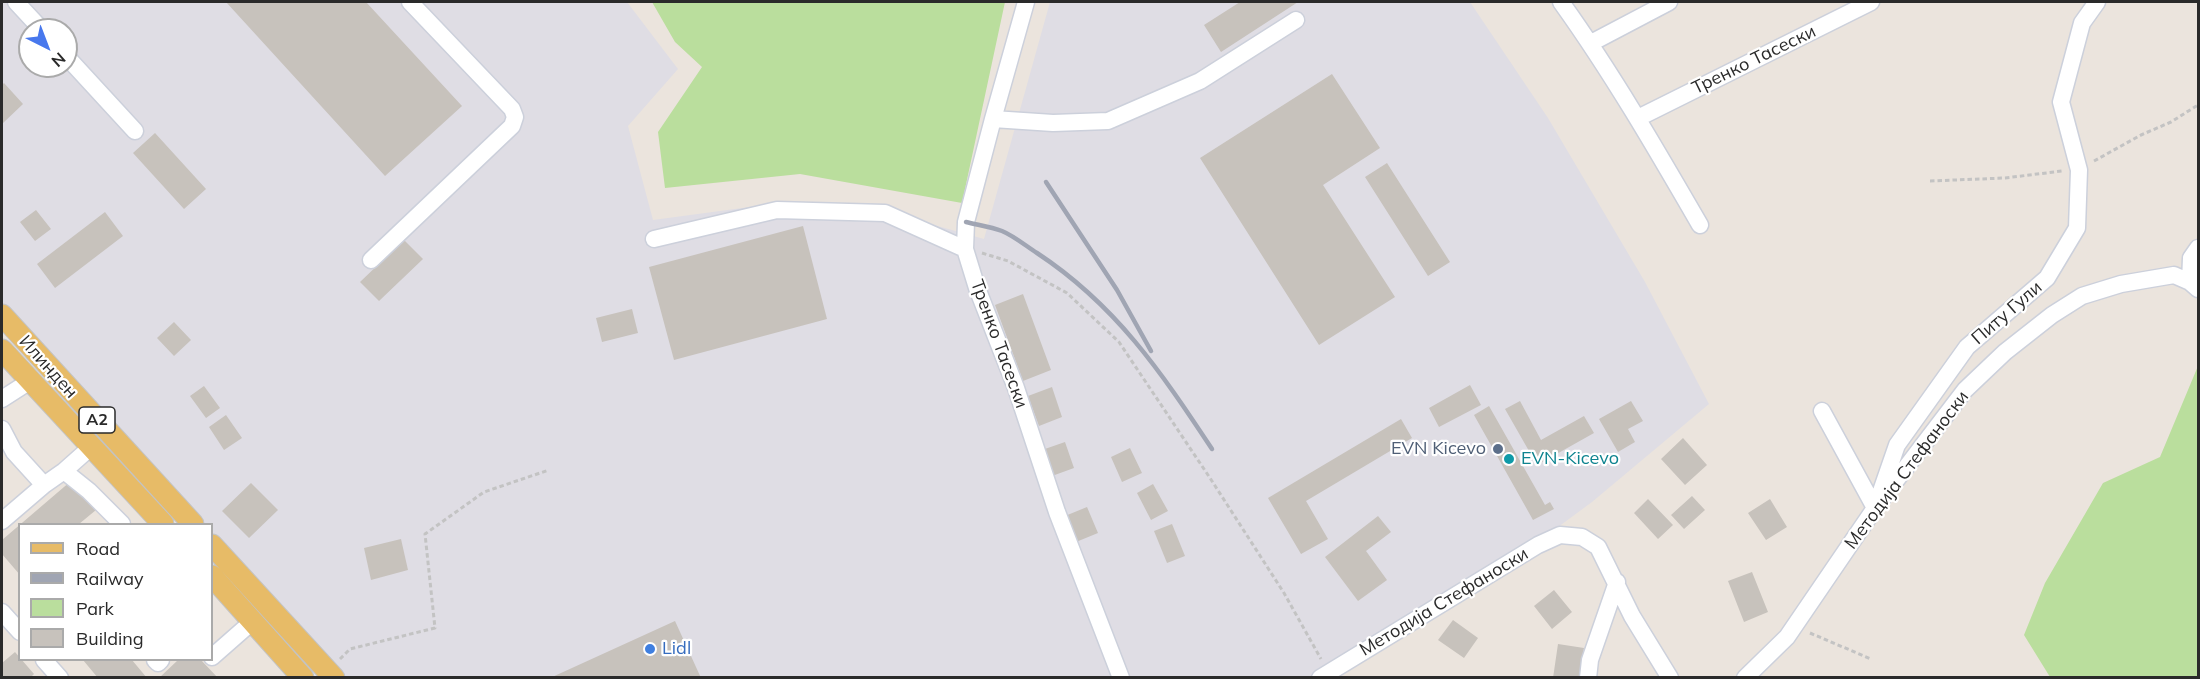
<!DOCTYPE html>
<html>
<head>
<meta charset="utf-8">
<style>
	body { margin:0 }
	#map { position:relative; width:2200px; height:679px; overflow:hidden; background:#ebe4dd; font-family:Mulish,sans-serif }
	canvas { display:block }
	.frame { position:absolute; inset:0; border:3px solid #2a2a2a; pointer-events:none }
	.legend { position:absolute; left:18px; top:523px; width:195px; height:138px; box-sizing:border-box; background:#fff; border:2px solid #aaa; margin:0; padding:8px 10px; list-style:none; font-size:18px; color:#2a2a2a }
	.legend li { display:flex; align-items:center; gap:12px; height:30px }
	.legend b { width:30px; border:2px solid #aaa }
	.north { position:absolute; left:18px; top:18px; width:60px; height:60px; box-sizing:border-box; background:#fff; border:2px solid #aaa; border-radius:50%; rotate:138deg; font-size:16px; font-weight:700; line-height:24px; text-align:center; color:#2a2a2a }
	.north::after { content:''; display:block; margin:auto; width:21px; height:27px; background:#4878ed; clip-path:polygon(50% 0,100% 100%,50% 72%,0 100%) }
</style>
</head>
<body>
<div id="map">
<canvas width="2200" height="679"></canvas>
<div class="frame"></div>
<ul class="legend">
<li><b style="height:8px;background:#e7bb67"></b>Road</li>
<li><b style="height:8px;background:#a0a5b3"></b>Railway</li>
<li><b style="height:16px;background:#bade9d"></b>Park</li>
<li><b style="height:16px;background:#c7c2bc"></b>Building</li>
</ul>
<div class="north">N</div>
</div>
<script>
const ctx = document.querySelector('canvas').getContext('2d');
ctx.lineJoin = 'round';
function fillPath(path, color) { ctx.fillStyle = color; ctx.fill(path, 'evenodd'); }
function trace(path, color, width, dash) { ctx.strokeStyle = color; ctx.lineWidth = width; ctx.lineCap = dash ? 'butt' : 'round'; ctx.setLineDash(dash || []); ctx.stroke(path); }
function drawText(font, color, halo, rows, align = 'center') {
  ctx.font = font + ' Mulish,sans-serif'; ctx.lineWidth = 4.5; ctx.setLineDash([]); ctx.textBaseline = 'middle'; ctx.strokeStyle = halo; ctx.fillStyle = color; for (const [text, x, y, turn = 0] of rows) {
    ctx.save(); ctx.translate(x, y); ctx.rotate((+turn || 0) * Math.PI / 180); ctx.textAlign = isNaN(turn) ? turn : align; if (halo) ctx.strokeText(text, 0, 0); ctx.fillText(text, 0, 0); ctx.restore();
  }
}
const industrial = new Path2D(`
	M2 2H627L678 69 628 126 653 220 787 202 884 211 984 239 1050 2H1470L1548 118 1645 282 1709 404 1592 502 1554 530 1344 663 1311 677H342L212 535V524H202L2 306ZM30 30H66V66H30Z`);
const green = new Path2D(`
	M652 2H1005L962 203 800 174 665 188 658 132 702 67 675 42Z
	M2198 366V677H2050L2024 635 2045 583 2103 483 2160 457Z`);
const building = new Path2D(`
	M226 2H366L462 106 385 176Z
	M1240 2H1298L1221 52 1204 25Z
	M1332 74 1380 148 1323 185 1395 297 1319 345 1200 158Z
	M4 83 23 104 2 124V85Z
	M155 133 206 189 184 209 133 153Z
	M1387 163 1450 262 1428 276 1365 177Z
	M36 210 51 229 35 241 20 222Z
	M105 212 123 236 55 288 37 264Z
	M803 226 827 319 674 360 649 267Z
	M404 240 423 259 379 301 360 282Z
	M1023 294 1051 370 1023 381 995 305Z
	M632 309 638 333 602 342 596 318Z
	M174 322 191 340 174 356 157 338Z
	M1470 385 1481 405 1439 427 1429 408Z
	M204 386 220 408 206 418 190 396Z
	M1052 387 1062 417 1039 426 1028 396Z
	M1520 401 1541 440 1584 416 1594 433 1537 465 1505 409Z
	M1631 401 1643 421 1628 429 1635 442 1618 452 1599 419Z
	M1489 406 1545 505 1550 502 1554 509 1533 520 1474 415Z
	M226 415 242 438 224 450 209 427Z
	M1401 419 1412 438 1306 501 1328 539 1301 554 1268 498Z
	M1683 438 1707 465 1685 485 1661 459Z
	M1065 442 1074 468 1052 476 1042 450Z
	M1130 448 1142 473 1122 482 1111 457Z
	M71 481 96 510 79 524H20V575L2 554V540Z
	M251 483 278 510 249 538 222 511Z
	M1153 484 1168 511 1151 520 1137 493Z
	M1692 496 1705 510 1684 529 1671 515Z
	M1648 499 1673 525 1658 539 1634 513Z
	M1770 499 1787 527 1766 540 1748 513Z
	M1087 507 1098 533 1076 542 1065 516Z
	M1378 516 1391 532 1366 551 1387 580 1358 601 1325 557Z
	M1172 524 1185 556 1167 563 1154 531Z
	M401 539 408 570 371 580 364 548Z
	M1752 572 1768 612 1744 622 1728 581Z
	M1554 590 1572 612 1552 629 1534 606Z
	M1453 620 1478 638 1464 658 1438 640Z
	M675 621 701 678H550Z
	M1558 644 1584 648 1580 678H1553Z
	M15 652 34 674 30 678H2V663Z
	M83 660H132L147 678H98Z
	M178 660H201L218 678H159Z`);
const path = new Path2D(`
	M2094 161 2141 135 2171 122 2198 105
	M1930 181 2005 178 2062 171
	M982 253 1008 261 1067 293 1119 342 1210 478 1284 593 1321 659
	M1810 633 1871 659
	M340 659 350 649 435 628 425 534 484 492 549 470`);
const minor = new Path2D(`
	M16 2 42 30
	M1026 2 993 119 966 222 965 249 977 288 1016 388 1057 512 1121 678
	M1561 2C1612 73 1656 149 1700 225
	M1591 43 1669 2
	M66 56 135 131
	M1638 118 1871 2
	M993 119 1053 123 1108 121 1200 81 1296 20
	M654 239 777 210 885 213 965 249
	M371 260 512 126 515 117 512 109 410 2
	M2190 282 2191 258 2198 248
	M2 399 30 381
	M1822 411 1875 508
	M2 429 14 452 44 485 2 521
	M64 471 89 491 122 524
	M44 485 64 471 91 447
	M1880 494 1897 445 1967 347 2047 278 2077 228 2079 170 2061 102 2082 23 2097 2
	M2 612 20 632
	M212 657 253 621
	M44 660 60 678
	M155 660 158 663 161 660
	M1320 678 1538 545 1560 535 1582 537 1598 547 1632 616 1670 678
	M1588 678 1590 660 1617 582
	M1745 678 1787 637 1875 508 1965 390 2005 352 2052 315 2082 296 2121 284 2174 275 2190 282 2198 289`);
const major = new Path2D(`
	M2 315 193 524
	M2 350 163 524
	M212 545 334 678
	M212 576 303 678`);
const rail = new Path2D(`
	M1046 182 1117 290 1151 351
	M966 222C978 225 991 227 1002 231 1014 236 1026 246 1037 253 1116 305 1161 372 1212 449`);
const markers = [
	[1498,449,6,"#5c6f8a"],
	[1509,459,6,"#0f9aa8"],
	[650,649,6,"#3f7fe0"]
];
const shields = [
	[97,420,36]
];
const shieldNames = [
	["A2",97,420]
];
const streetNames = [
	["Тренко Тасески",1754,60,-26],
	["Питу Гули",2007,313,-41],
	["Тренко Тасески",999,344,70],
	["Илинден",48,367,48],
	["Методија Стефаноски",1907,470,-53],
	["Методија Стефаноски",1444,602,-31]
];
const serviceNames = [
	["EVN Kicevo",1486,449]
];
const cultureNames = [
	["EVN-Kicevo",1521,459]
];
const shopNames = [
	["Lidl",662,649]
];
fillPath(industrial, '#dfdde4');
fillPath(green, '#bade9d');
fillPath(building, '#c7c2bc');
trace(minor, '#ccd0db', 19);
trace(major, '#c3c3c3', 23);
trace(path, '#c3c3c3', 3, [4.5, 3]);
trace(minor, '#fff', 16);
trace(major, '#e7bb67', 21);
trace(rail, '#a0a5b3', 4.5);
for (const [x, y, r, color] of markers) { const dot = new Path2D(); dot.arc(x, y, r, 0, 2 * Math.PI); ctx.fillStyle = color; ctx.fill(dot); trace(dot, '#fff', 2); }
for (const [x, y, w] of shields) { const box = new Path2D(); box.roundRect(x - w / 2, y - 13, w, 26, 4.5); ctx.fillStyle = '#fff'; ctx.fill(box); trace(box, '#2a2a2a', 1.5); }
drawText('bold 16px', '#2a2a2a', null, shieldNames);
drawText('18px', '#2a2a2a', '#fff', streetNames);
drawText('18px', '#4e5e75', '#fff', serviceNames, 'right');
drawText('18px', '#0d838f', '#fff', cultureNames, 'left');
drawText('18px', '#366cbe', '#fff', shopNames, 'left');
</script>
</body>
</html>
